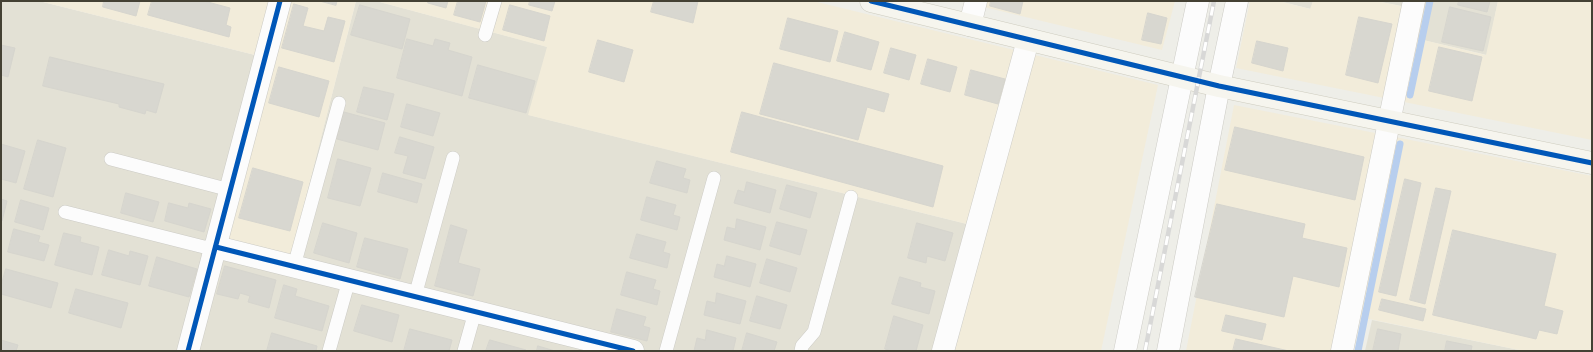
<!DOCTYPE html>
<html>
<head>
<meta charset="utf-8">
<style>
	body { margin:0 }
	#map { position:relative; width:1593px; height:352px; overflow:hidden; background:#eeeee8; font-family:"PT Sans",sans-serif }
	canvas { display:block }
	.frame { position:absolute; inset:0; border:2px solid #444134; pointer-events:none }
</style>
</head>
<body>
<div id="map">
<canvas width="1593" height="352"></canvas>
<div class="frame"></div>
</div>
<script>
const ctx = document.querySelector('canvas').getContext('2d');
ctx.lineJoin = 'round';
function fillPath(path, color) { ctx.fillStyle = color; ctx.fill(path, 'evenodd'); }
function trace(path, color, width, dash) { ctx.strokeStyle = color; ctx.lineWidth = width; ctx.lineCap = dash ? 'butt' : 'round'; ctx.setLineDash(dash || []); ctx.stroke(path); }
const residential = new Path2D(`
	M1 1H39L271 59 290 258 356 1H376L548 47 529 115 987 229 955 351H1Z
	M1279 1H1313L1311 9Z
	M1376 1H1498L1487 55 1414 38 1421 10Z
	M1372 320 1524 351H1365Z`);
const commercial = new Path2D(`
	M39 1H356L290 259 225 244 271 59Z
	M376 1H813L1158 85 1101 351H955L987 229 528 115 547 47Z
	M986 1H1175L1162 50 984 7Z
	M1250 1H1279L1310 9 1313 1H1376L1421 10 1415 38 1486 55 1498 1H1592V140L1236 68Z
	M1234 105 1592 176V351H1524L1345 314 1337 351H1186Z`);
const stream = new Path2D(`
	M1410 95 1430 1
	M1358 351 1400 144`);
const building = new Path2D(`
	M104 1H140L136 16 103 7Z
	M152 1H204L230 8 226 25 231 27 229 37 148 15Z
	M320 1H337L336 5Z
	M428 1H448L446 8 428 3Z
	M458 1H486L480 22 454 15Z
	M530 1H555L552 11 529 5Z
	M654 1H698L693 23 651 12Z
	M991 1H1023L1020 14 990 6Z
	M1459 1H1490L1487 12 1458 5Z
	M294 4 308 8 303 26 324 31 328 17 345 21 334 62 282 48Z
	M360 5 410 19 402 49 351 35Z
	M510 5 550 16 544 41 503 30Z
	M1450 7 1491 17 1483 51 1442 42Z
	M1148 13 1167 18 1161 44 1142 40Z
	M1359 17 1392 24 1378 83 1346 75Z
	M788 18 838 31 830 62 780 49Z
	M845 32 879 42 871 70 837 61Z
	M407 39 433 46 435 39 450 43 448 50 472 57 462 96 397 78Z
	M598 40 633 50 624 82 589 72Z
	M1257 41 1288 48 1283 71 1252 63Z
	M1 45 15 48 8 77 1 75Z
	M1439 47 1482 57 1472 101 1429 91Z
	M891 48 916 55 909 80 884 73Z
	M50 57 164 84 156 113 146 110 145 114 119 107V104L43 86Z
	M928 59 957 67 950 92 921 84Z
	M774 63 889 94 884 112 867 107 858 140 760 114Z
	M478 65 535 81 526 113 469 98Z
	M279 67 329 81 319 117 269 103Z
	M971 70 1005 79 998 104 965 95Z
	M364 87 394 94 387 120 357 112Z
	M407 104 440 113 433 136 401 127Z
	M344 112 385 123 378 150 337 139Z
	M742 112 943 166 933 207 731 152Z
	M1235 127 1364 157 1355 200 1225 170Z
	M400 137 434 147 425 179 403 173 408 156 395 153Z
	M38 140 66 148 53 197 24 189Z
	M1 144 25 151 16 183 1 179Z
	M338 159 371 168 360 206 328 198Z
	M657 161 686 169 683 178 690 180 687 193 650 183Z
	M253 168 303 182 290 231 239 218Z
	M383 173 422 184 417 203 378 192Z
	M1405 179 1421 183 1396 296 1379 292Z
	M747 182 776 190 770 213 734 203 738 190 744 192Z
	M787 185 817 193 810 218 780 209Z
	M1436 188 1451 191 1425 304 1410 300Z
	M126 193 159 202 153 222 121 213Z
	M647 197 676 205 673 215 680 217 677 230 641 220Z
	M1 199 7 201 2 221H1Z
	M21 200 49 208 43 230 15 222Z
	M169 203 188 208 189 203 211 209 204 232 165 221Z
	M1217 204 1305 224 1302 238 1347 248 1339 287 1293 276 1284 317 1195 297Z
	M737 219 766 227 760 250 724 240 727 227 735 229Z
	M777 222 807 230 800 255 770 246Z
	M323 223 357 233 349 263 314 253Z
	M917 223 953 233 945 261 927 256 926 263 908 258Z
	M451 225 467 230 458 263 480 269 473 296 435 286Z
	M14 229 40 236 38 242 49 245 44 261 8 252Z
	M1453 230 1556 254 1544 306 1563 311 1557 334 1539 330 1536 339 1433 315Z
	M64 233 81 237 80 242 99 247 92 275 55 265Z
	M637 234 666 242 663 252 670 254 667 268 630 258Z
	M365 238 408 249 400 279 357 267Z
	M109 250 129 256 130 251 148 256 140 285 102 275Z
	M727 256 756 264 750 287 714 277 717 264 724 266Z
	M157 257 197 269 189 297 149 286Z
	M767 259 797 268 790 292 760 283Z
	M225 266 276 280 269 308 248 302 250 296 240 293 238 299 217 294Z
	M6 269 58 283 51 308 1 294V286Z
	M627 272 656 280 653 289 660 291 657 305 621 295Z
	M900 277 921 283 920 287 935 291 929 314 892 304Z
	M284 285 297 289 295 296 329 306 322 331 275 318Z
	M76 289 128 303 121 328 69 313Z
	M717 293 746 301 740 324 704 315 707 301 715 303Z
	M757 296 787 305 780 329 750 321Z
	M1382 299 1426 309 1423 321 1379 310Z
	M362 305 399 315 392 342 354 331Z
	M617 309 646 317 643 326 650 328 647 341 611 332Z
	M1226 315 1266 324 1262 340 1222 331Z
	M894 316 923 325 916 351H890L885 349Z
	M410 329 452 340 449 351H404Z
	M1378 329 1401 334 1398 351H1373Z
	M707 330 736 338 733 351H694L697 338 705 340Z
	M272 333 317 346 316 351H267Z
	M747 333 777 342 774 351H742Z
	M1236 339 1289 351H1233Z
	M1 340 18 345 16 351H1Z
	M490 340 526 350V351H486Z
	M1447 341 1472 346 1471 351H1472H1445Z
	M538 346 555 351H537Z`);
const lane = new Path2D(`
	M485 35 495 1
	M111 159 230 190
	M65 212 204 247H216
	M294 266 339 103
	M415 296 453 158
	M329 351 349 280
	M464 351 475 312
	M666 351 714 178
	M801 351 802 346 814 332 851 197`);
const street = new Path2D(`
	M970 25 976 1
	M216 247 633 351
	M188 351 280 1
	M943 351 1028 40
	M1125 351 1198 1
	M1168 351 1219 86 1237 1
	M1342 351 1414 1`);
const secondary = new Path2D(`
	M871 1 1219 86 1592 163`);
const rail = new Path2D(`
	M1145 351 1214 1`);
const cycleway = new Path2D(`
	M871 1 1219 86 1592 163
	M216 247 633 351
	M188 351 280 1`);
fillPath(residential, '#e3e1d5');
fillPath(commercial, '#f2ecda');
trace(stream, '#b7ceee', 7);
fillPath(building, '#d8d7d0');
trace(building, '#d6d5ce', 1);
trace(lane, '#cccbc5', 14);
trace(street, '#cccbc5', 23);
trace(secondary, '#ceccbf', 23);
trace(lane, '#fcfcfc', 13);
trace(street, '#fcfcfc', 22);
trace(secondary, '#f6f5ee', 22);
trace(rail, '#d8d8d7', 4.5);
trace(rail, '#fff', 3, [9]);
trace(cycleway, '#0057b8', 5);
</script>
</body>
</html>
